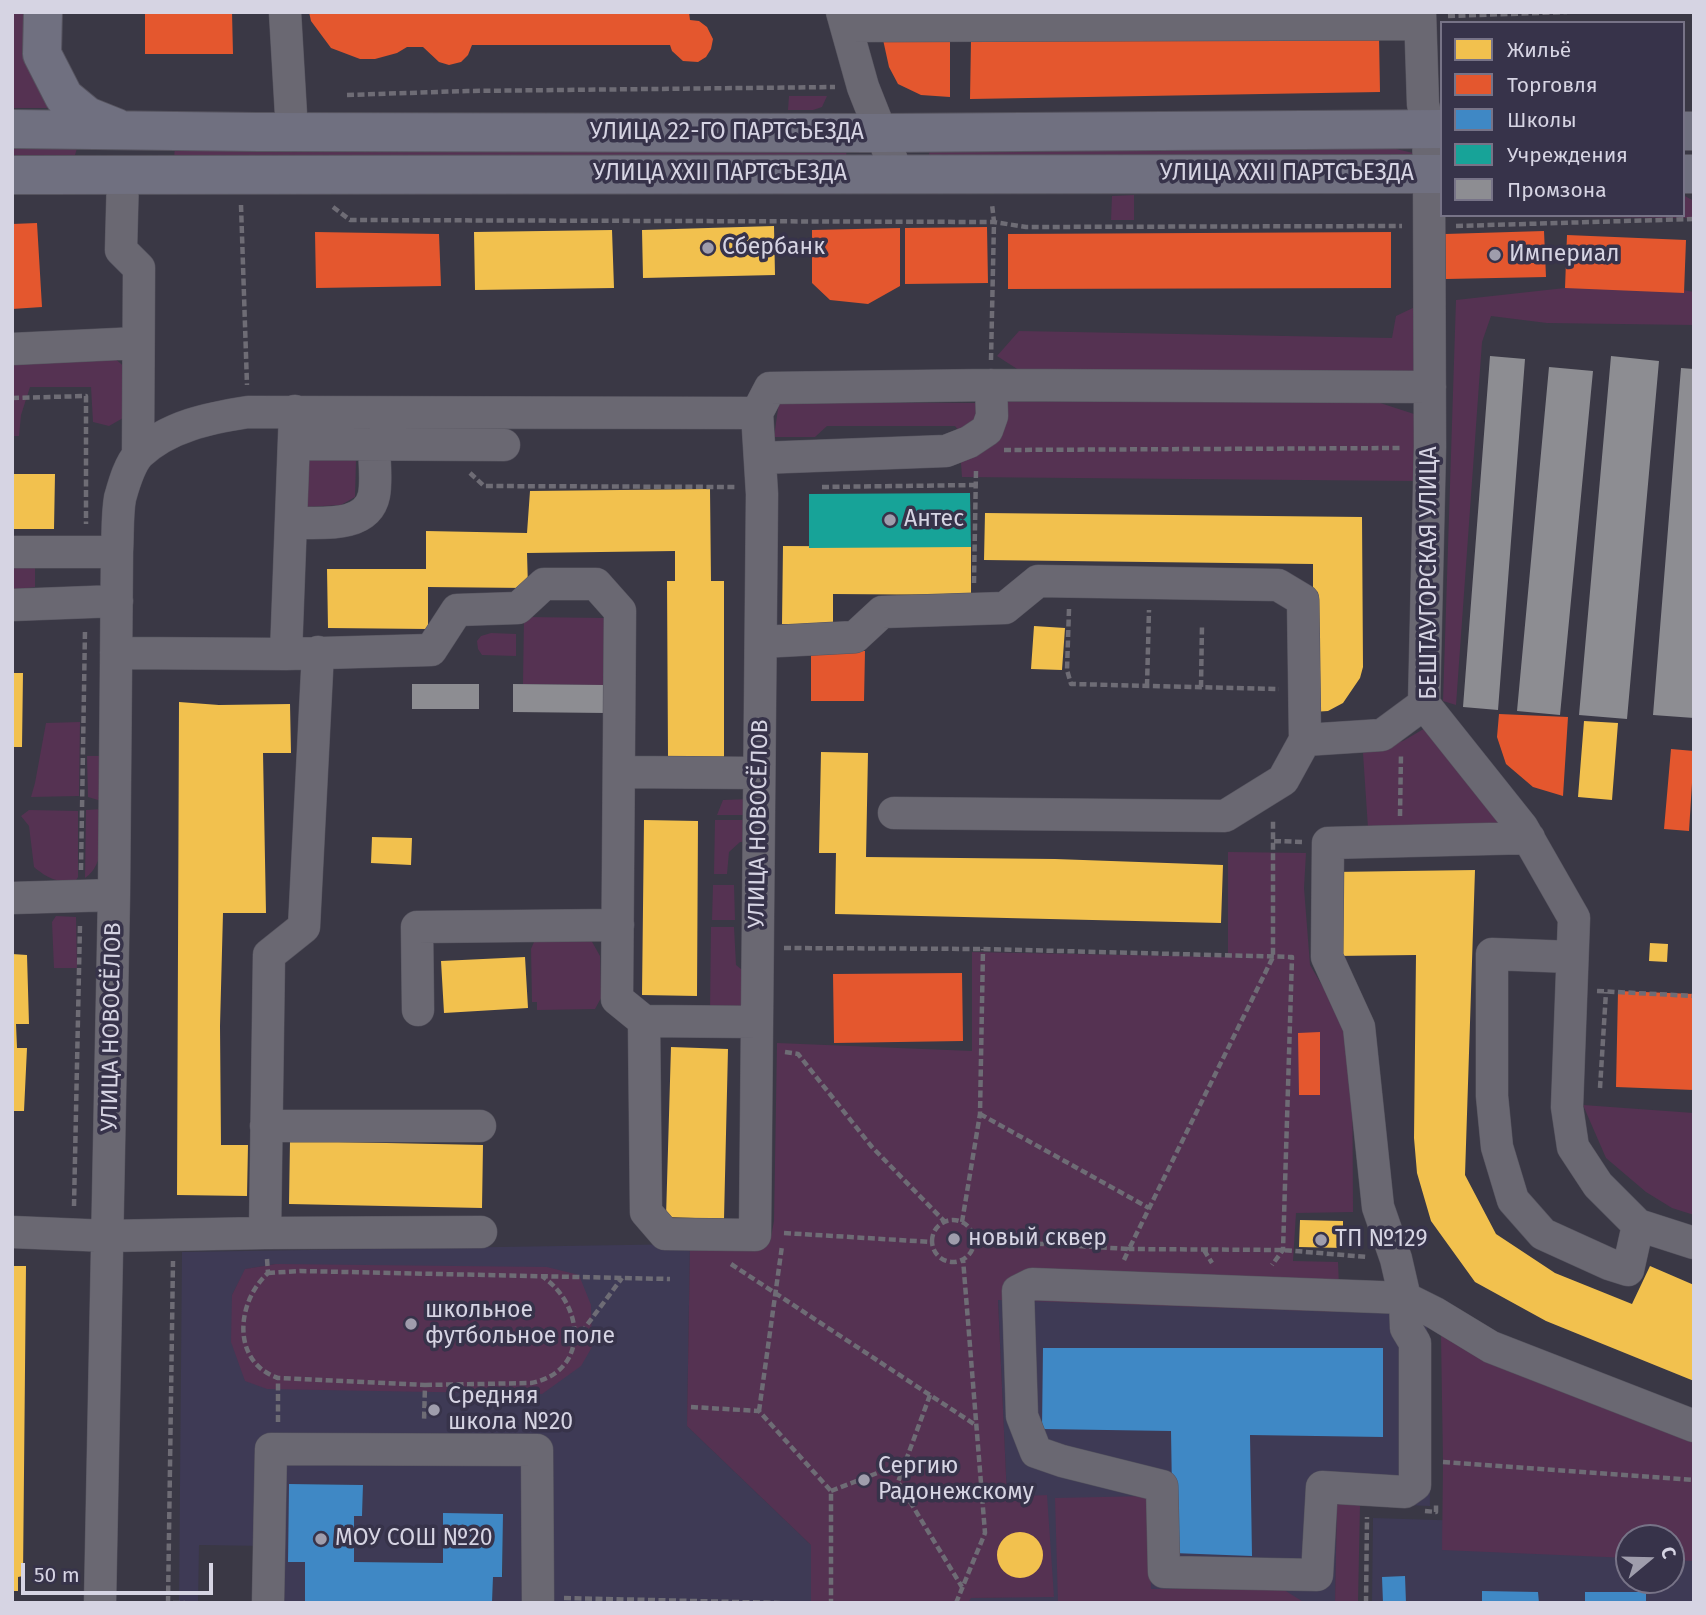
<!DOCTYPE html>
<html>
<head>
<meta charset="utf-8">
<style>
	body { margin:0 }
	#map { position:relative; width:1706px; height:1615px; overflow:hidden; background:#3a3845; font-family:"Fira Sans",sans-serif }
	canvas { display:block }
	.frame { position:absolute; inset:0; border:14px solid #d6d4e3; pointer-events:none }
	.legend { position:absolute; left:1440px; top:21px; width:245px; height:196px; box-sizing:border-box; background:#37334a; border:2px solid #777387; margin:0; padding:9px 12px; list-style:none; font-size:21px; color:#d6d4e3 }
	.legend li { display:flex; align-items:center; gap:14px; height:35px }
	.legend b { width:35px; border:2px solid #777387 }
	.north { position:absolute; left:1615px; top:1524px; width:70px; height:70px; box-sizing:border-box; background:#37334a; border:2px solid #777387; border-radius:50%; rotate:71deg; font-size:19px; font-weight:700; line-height:28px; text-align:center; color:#d6d4e3 }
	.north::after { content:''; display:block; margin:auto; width:24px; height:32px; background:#9f9dac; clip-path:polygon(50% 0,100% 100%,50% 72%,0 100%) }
	.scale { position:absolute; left:21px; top:1563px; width:192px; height:32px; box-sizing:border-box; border:4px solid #d6d4e3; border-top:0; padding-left:9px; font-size:21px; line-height:24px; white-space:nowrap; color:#d6d4e3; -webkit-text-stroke:5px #37334a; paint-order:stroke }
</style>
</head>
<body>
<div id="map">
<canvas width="1706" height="1615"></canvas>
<div class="frame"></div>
<ul class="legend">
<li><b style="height:19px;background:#f2c14e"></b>Жильё</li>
<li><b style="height:19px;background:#e4572e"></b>Торговля</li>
<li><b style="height:19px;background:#3f88c5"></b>Школы</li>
<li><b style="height:19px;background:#17a398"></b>Учреждения</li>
<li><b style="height:19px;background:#8d8d92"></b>Промзона</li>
</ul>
<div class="north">С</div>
<div class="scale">50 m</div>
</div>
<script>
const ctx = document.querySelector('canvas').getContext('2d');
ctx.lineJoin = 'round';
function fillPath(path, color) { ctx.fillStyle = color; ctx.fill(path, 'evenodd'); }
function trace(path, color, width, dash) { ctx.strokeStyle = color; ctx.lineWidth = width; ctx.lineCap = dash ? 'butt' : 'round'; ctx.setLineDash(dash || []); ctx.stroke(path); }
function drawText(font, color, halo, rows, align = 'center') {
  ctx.font = font + ' "Fira Sans",sans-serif'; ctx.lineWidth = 7; ctx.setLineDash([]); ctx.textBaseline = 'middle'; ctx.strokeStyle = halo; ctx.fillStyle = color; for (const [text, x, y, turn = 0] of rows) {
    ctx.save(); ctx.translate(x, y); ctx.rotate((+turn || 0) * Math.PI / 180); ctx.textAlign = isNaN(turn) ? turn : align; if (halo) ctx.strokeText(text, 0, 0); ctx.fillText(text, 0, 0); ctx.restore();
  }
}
const built = new Path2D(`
	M690 1244 687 1426 811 1545V1603H492L493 1577 503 1576V1514H443V1563L354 1562V1516H362L363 1485 289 1484 288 1561 305 1562V1601L268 1603 269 1546 199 1545 198 1603H179L182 1252ZM276 1264 232 1295 246 1269Z
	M998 1299 1340 1312 1405 1311 1427 1323 1430 1506 1337 1502 1335 1603H968L970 1598 1054 1596 1007 1498Z
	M1373 1518 1694 1528V1603H1372ZM1629 1538H1671V1580H1629Z`);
const green = new Path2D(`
	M12 12H25L60 108H12Z
	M789 96H827L822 107 813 110H788Z
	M847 139 846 161 174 160 175 145Z
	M12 141 78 145 75 155 12 159Z
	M931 143 1392 148 1413 153 1405 161 928 160Z
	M1134 195V220H1111L1112 196Z
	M1683 195 1694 201V218L1449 216 1683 215Z
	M1655 285 1694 292V325L1547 323 1491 316 1482 342 1456 705 1443 701 1456 300 1565 288Z
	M1415 307 1414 377 1025 374 997 356 1019 331 1392 338 1396 316Z
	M111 355 130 372V414L109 426 93 422 91 387H30L21 415 19 436H12V357Z
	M1002 399 1371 400 1414 414 1416 481 962 477 960 450Z
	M779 402 983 403 965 438 955 426H827L815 437H774Z
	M308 451 351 454 356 460 355 497 341 505 305 507Z
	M12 563 35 564V587L12 590Z
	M524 617 606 618V685L523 684Z
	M491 633 516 634V656L482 655 478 649 477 641 481 636Z
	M80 722 79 796 31 797 35 783 46 723Z
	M1427 727 1510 827 1368 828 1363 753 1403 741Z
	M87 756H104L105 802 88 797Z
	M750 799 755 815H717L723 800Z
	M103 809C101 832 106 864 85 878L86 810Z
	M29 810 78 811V877L75 882C57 882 48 879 34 867L29 826 21 816Z
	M715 820H755L754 841 740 842 729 852 727 874H714Z
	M1228 852 1306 853 1304 888 1310 965 1352 1036 1353 1212 1296 1213 1293 1261 1338 1262 1340 1312 998 1300 1007 1497 1047 1495 1054 1597 971 1598 968 1603H811V1545L687 1426 690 1244 770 1242 774 1221 777 1043 972 1051V952L1228 957Z
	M713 885H734L735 920H712Z
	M56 916 76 917 77 968H54L52 922Z
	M711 927H734L736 965 741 969 750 970 749 1008 710 1014Z
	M543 939 591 940 600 956 601 998 595 1009 537 1010V1002H532L531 949 534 942Z
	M1583 1105 1694 1113V1215L1672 1208 1646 1192 1606 1158Z
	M276 1264 547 1267 579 1275 591 1305 592 1347 581 1366 542 1394 267 1389 245 1381 231 1342 232 1295 245 1269Z
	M1441 1335 1694 1443V1561L1671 1560V1538H1629V1558L1442 1550 1443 1462Z
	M1149 1496 1151 1589 1281 1588 1305 1603H1058L1055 1498Z
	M1337 1502 1360 1504 1358 1603H1335Z`);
const homes = new Path2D(`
	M774 226 775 275 643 278 642 230Z
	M612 230 614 288 475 290 474 232Z
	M12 474H55L54 529H12Z
	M710 489 711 581H724V757H668L667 581H675V551L527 553 528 588 428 587V629L328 628 327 569H426V531L527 533 530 491Z
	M985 513 1362 517 1363 667 1360 678 1343 703 1328 711 1313 712V564L984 560Z
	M783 546 971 547V595L833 594V624H782Z
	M1034 626 1065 628 1062 670 1031 669Z
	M12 673H23L22 747H12Z
	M179 702 219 705 290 704 291 753H263L266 913H223L220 1026 221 1145H248L247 1196 177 1195Z
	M1584 721 1618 723 1612 800 1578 797Z
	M821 752 868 753 866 857 1055 859 1223 865 1221 923 835 914 836 853H819Z
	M644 820 698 821 697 996 642 995Z
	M372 837 412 838 411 865 371 863Z
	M1475 870 1465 1175 1496 1234 1555 1273 1632 1304 1650 1266 1694 1285V1381L1546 1321 1475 1282 1431 1221 1417 1173 1414 1138 1416 955 1334 956 1333 872Z
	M1650 943 1668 944 1667 962 1649 961Z
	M12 954 27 955 29 1024H16L17 1048H27L24 1111H12Z
	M525 957 528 1008 444 1013 441 961Z
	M671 1047 728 1049 724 1219 666 1217Z
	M290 1141 483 1145 482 1208 289 1204Z
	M1300 1220 1343 1221V1248L1299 1247Z
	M12 1266H26L23 1576 18 1577V1591H12Z
	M997 1555a23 23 0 1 1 46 0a23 23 0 1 1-46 0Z`);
const shops = new Path2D(`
	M145 12H232L233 54H145Z
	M309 12H689L690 20 699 21 707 27 713 39 711 49 706 57 698 62 683 61 672 51 670 45H472L468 55 461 62 449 65 439 62 423 47H407L397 53 375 59H360L331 48 311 21Z
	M882 35 950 36V97L921 95 898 84 889 67Z
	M1379 36 1380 92 970 99 971 40Z
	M37 223 42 307 12 309V224Z
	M987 227 988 283 905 284V228Z
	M900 228V286L868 304 830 300 812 283V230Z
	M1544 231 1546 277 1446 279 1445 234Z
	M315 232 439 234 441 286 316 288Z
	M1391 232V288L1008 289V234Z
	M1567 235 1686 240 1684 293 1565 288Z
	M865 651 864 701H811V653Z
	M1499 714 1568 717 1563 796 1533 787 1506 764 1497 737Z
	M1671 749 1694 751 1689 831 1664 829Z
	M962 973 963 1041 834 1043 833 974Z
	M1618 991 1694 994V1090L1616 1087Z
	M1320 1032V1095H1299L1298 1033Z`);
const schools = new Path2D(`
	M1043 1348H1383V1437L1250 1435 1252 1556 1173 1553 1171 1431 1042 1429Z
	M289 1484 363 1485 362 1516H354V1562L443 1563V1513L503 1514 502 1577H493L492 1603H305V1562H288Z
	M1405 1576 1406 1603H1383L1382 1577Z
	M1482 1591 1538 1592 1539 1603H1482Z
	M1585 1592H1646V1603H1585Z`);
const public = new Path2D(`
	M970 493 971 547 809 548V494Z`);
const industry = new Path2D(`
	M1490 356 1525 359 1498 710 1463 707Z
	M1611 356 1659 361 1627 719 1579 715Z
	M1549 367 1593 371 1560 715 1517 711Z
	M1681 368 1694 369V718L1653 715Z
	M412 684H479V709H412Z
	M513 684 606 685 607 713 513 712Z`);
const path = new Path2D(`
	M1448 16 1567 12
	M347 95 467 91 835 87
	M241 205 247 385
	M333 207 350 220 994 222 1026 227 1402 226
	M1456 226 1694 219
	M991 360 994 222 992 204
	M12 398 86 396V524
	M1004 450 1402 448
	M470 473 484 486 736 487
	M822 487 976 485
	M974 583 976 470
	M1069 609 1067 670 1071 684 1279 689
	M1147 686 1149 610
	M1201 687 1202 625
	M1400 816 1401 754
	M1274 841 1303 842
	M81 870 85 630
	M784 948 983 949 1292 957 1283 1250 1272 1265
	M1597 991 1694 996
	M785 1052 798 1054 872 1147 945 1222
	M1600 1088 1606 992
	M980 1114 1149 1208
	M74 1206 80 924
	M932 1241a21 21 0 1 1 42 0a21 21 0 1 1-42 0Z
	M962 1222 980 1114 983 949
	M784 1233 932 1242
	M974 1240 1129 1249 1273 957V819
	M1204 1250 1212 1263
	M267 1259 268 1273C236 1302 231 1362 278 1378L425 1385 424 1422
	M1124 1260 1129 1249 1283 1250 1367 1257
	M731 1264 977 1426
	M268 1273 300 1271 670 1279
	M575 1341 622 1278
	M425 1385 531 1383C589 1372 585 1306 543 1277
	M930 1395 898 1482 962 1587
	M691 1407 759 1411 831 1491V1603
	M759 1411 782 1246
	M278 1422V1378
	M1443 1462 1694 1480
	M831 1491 903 1463
	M1425 1511 1436 1512V1502
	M564 1598 780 1603
	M168 1603 173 1261
	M173 1603H185
	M956 1603 985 1533 963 1259
	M1366 1603 1367 1517`);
const minor = new Path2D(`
	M285 12 292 132
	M842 12 863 87 897 173
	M1420 12 1423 104 1428 128 1429 174 1430 447 1424 704 1522 827 1574 918 1567 1107 1573 1147 1598 1185 1638 1225 1694 1243
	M846 26 1420 24
	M123 175 121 250 139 268 138 455
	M12 349 138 343
	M295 411 286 654 431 650 457 610 518 608 544 584H596L620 611 617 999 644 1021 646 1212 665 1234 755 1235 762 494 757 413
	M294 444 504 445
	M760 458 946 451 969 442 987 430 992 416 991 385
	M291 523C317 522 367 530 374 495 377 479 374 460 374 444
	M12 552H117
	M12 605 117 601
	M761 642 855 637 882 612 1005 608 1038 581 1278 585 1303 600 1305 740 1382 735 1424 704
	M116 653 286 654
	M620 772 759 773
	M894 813 1225 816 1283 780 1305 740
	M1529 838 1328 843 1327 957 1359 1027 1378 1207 1396 1259 1405 1298 1435 1313 1491 1347 1694 1426
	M12 898 114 895
	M1572 957 1492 954V1096L1497 1147 1513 1200 1543 1234 1609 1264 1628 1270 1638 1225
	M418 1010 417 927 618 925
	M644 1021 757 1022
	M266 1126H480
	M12 1232 108 1236 265 1233 269 955 304 927 318 652
	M265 1233 481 1232
	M1032 1284 1405 1298 1406 1328 1415 1343V1485L1405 1492 1322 1487 1317 1575 1164 1572 1162 1486 1062 1461 1036 1452 1022 1416 1018 1291Z
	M100 1603 114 895 117 552C118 535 117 515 120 498 124 484 129 465 139 454 168 426 210 418 248 412L757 413 770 388 991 385 1430 387
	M268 1603 271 1449 537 1450 538 1603`);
const major = new Path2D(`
	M43 12 42 54 64 97 87 116 117 128
	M12 129 257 132 881 133 1442 129
	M1683 131H1694
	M1683 174H1694
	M12 175 1442 174`);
const markers = [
	[708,248,7,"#9f9dac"],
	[1495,255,7,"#9f9dac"],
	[890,520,7,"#9f9dac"],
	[954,1239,7,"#9f9dac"],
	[1321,1240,7,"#9f9dac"],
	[411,1324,7,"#9f9dac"],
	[434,1410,7,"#9f9dac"],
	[864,1480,7,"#9f9dac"],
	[321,1539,7,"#9f9dac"]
];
const streetNames = [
	["УЛИЦА 22-ГО ПАРТСЪЕЗДА",727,133],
	["УЛИЦА XXII ПАРТСЪЕЗДА",720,174],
	["УЛИЦА XXII ПАРТСЪЕЗДА",1287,174],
	["БЕШТАУГОРСКАЯ УЛИЦА",1430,573,-90],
	["УЛИЦА НОВОСЁЛОВ",759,824,-89],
	["УЛИЦА НОВОСЁЛОВ",112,1027,-89]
];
const poiNames = [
	["Сбербанк",722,248],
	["Империал",1509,255],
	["Антес",904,520],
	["новый сквер",968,1239],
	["ТП №129",1335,1240],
	["школьное",425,1311],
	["футбольное поле",425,1337],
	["Средняя",448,1397],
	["школа №20",448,1423],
	["Сергию",878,1467],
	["Радонежскому",878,1493],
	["МОУ СОШ №20",335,1539]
];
fillPath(built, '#3e3a55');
fillPath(green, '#553252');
fillPath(homes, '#f2c14e');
fillPath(shops, '#e4572e');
fillPath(schools, '#3f88c5');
fillPath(public, '#17a398');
fillPath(industry, '#8d8d92');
trace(minor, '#56545f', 33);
trace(major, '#56545f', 40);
trace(path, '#6e6c75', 4.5, [7, 3.5]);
trace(minor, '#6a6872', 32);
trace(major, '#707080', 38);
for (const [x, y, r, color] of markers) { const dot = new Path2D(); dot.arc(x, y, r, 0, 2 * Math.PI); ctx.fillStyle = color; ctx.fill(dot); trace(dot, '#37334a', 2.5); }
drawText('23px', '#d6d4e3', '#37334a', streetNames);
drawText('23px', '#d6d4e3', '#37334a', poiNames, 'left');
</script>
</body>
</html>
